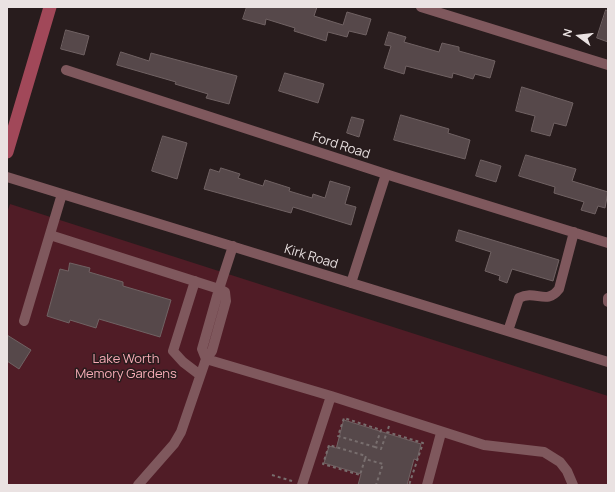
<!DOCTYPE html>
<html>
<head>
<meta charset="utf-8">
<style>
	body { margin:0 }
	#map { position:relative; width:615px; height:492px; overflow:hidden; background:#281c1d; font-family:Manrope,sans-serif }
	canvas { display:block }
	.frame { position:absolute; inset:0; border:8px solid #eae2e2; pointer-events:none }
	.north { position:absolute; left:559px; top:16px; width:40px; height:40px; -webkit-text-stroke:3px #281c1d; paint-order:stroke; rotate:285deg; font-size:11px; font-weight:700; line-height:16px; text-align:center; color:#eae2e2 }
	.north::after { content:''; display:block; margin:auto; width:14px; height:18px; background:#eae2e2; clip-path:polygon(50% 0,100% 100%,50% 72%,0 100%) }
</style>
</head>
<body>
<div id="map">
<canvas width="615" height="492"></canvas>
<div class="frame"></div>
<div class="north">N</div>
</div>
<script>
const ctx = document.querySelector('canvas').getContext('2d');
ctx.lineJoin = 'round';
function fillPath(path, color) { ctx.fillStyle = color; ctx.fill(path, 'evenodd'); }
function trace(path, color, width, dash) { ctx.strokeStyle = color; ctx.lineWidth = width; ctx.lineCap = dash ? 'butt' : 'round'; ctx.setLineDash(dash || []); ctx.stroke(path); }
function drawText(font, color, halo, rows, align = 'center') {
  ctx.font = font + ' Manrope,sans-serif'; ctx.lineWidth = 3; ctx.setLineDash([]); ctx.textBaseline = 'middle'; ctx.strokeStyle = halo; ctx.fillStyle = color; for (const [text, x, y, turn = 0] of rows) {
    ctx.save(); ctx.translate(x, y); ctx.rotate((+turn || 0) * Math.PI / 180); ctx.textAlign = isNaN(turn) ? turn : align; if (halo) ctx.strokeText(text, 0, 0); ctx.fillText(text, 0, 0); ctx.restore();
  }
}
const green = new Path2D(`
	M10 204 608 396V485H7V213Z`);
const canal = new Path2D(`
	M7 152 50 7`);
const building = new Path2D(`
	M247 7H317L314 16 343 25 347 12 371 19 366 35 349 31 347 37 328 32 326 41 294 31 295 28 266 19 265 25 243 19Z
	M606 10 608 11V42L597 38Z
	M66 30 89 36 84 55 61 49Z
	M389 32 406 37 404 42 439 52 442 43 459 47V51L495 61 490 78 475 74 473 79 453 73 452 78 406 66 404 74 384 68 391 46 385 45Z
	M121 52 149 61 151 53 237 76 229 104 206 98 208 94 175 84 176 82 117 65Z
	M285 73 324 84 318 103 279 91Z
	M522 87 573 103 566 126 554 123 550 136 531 131 535 116 516 111Z
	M401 115 449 129 448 133 470 140 465 159 394 140Z
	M352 117 364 120 359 137 347 133Z
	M163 136 187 143 177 179 152 171Z
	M526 155 576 169 572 181 608 192 605 208 598 206 595 214 581 210 584 202 554 193 555 187 519 176Z
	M481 160 501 166 496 182 476 176Z
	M221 168 240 174 238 178 263 186 265 180 290 188 289 191 312 198 313 194 325 198 330 181 350 187 345 204 356 207 351 225 293 207 291 213 204 189 210 169 219 172Z
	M459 230 559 260 553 281 512 269 507 283 499 280 500 276 485 271 491 252 456 241Z
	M70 263 90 268 89 272 123 282V286L171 300 160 337 99 319 96 328 70 320 69 323 47 316 60 269 68 271Z
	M7 335 31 350 19 369 7 361Z
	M344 420 421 444 417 460 414 459 407 485H358L361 474 324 463 329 446 336 448Z`);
const path = new Path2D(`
	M389 426 387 432 423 443 409 485
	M375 447 338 436 344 418 381 430 375 447 381 449 387 432
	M365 459 360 475 323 464 329 445 366 456 365 459 383 464 376 485
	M272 475 292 481`);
const minor = new Path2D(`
	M421 7 608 65
	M66 70 395 177 608 243
	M7 177 608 362
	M50 235 219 289 233 246
	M195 281 173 351 183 362 200 375
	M351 283 386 174
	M219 289 225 292 226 301 212 351 206 359 202 349Z
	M608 298V302
	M24 321 62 194
	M508 331 519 298C536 289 546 306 559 289L574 232
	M331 396 484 445 544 452 560 462 567 471 573 485
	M138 485 174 444 181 432 206 359 331 396 302 485
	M427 485 441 433`);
const streetNames = [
	["Ford Road",341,146,18],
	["Kirk Road",311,257,17]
];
const parkNames = [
	["Lake Worth",126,359],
	["Memory Gardens",126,374]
];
fillPath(green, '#501c26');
trace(canal, '#a14859', 13);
fillPath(building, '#56484a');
trace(building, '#706263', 1);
trace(path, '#786e6e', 2, [3, 3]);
trace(minor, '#7f585d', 10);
drawText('13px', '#eae2e2', '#281c1d', streetNames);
drawText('13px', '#f7acb6', '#281c1d', parkNames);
</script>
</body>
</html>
